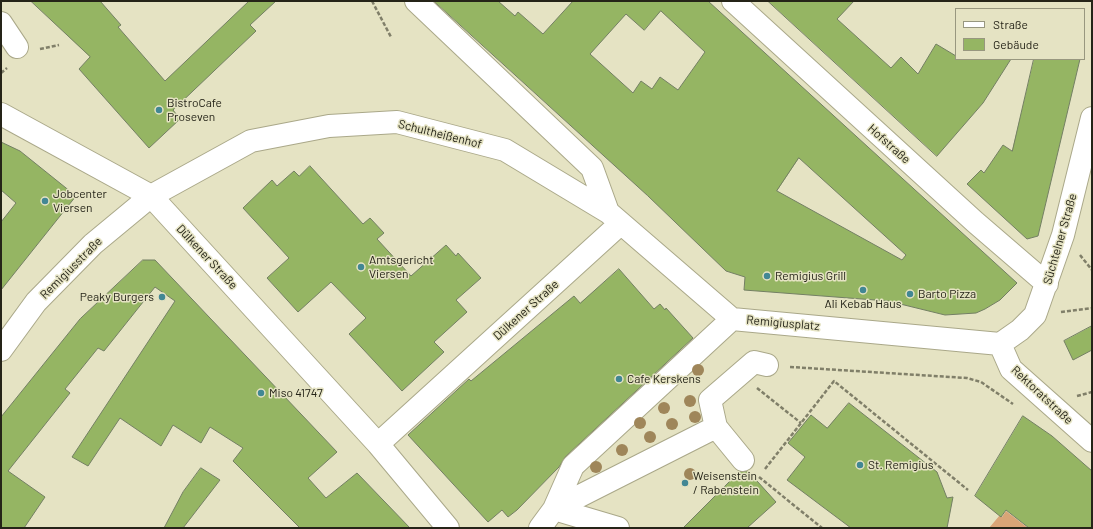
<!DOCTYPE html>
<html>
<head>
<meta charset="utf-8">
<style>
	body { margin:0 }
	#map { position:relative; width:1093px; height:529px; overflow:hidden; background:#e5e3c3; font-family:Barlow,sans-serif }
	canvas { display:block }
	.frame { position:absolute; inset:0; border:2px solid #252418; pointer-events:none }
	.legend { position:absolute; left:955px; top:8px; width:130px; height:52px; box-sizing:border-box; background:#e5e3c3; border:1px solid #98977f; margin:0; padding:5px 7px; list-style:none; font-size:12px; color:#252418 }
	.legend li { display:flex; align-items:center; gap:8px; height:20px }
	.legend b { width:20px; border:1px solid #98977f }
</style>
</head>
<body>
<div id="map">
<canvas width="1093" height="529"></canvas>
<div class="frame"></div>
<ul class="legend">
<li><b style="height:5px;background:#fff"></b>Straße</li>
<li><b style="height:11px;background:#95b563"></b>Gebäude</li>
</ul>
</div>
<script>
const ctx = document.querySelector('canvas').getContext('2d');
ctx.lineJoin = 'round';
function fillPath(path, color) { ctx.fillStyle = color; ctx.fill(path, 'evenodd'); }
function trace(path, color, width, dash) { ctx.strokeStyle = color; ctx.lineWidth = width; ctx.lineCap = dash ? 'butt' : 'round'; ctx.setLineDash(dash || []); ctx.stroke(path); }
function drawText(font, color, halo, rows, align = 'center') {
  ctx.font = font + ' Barlow,sans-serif'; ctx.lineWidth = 3; ctx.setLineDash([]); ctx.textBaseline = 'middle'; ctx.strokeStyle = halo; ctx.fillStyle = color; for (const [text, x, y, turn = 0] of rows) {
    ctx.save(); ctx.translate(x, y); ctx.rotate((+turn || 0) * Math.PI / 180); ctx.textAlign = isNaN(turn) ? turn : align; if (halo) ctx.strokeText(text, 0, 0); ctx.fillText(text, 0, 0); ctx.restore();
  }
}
const green = new Path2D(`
	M1006 511 1028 528H989L1000 515 1002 517Z`);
const building = new Path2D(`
	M31 1H100L121 25 118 27 165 81 249 1H276L250 25 256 31 173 110 180 119 149 148 79 69 90 57Z
	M434 1H498L515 16 518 12 543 34 573 1H708L1017 283 1000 300 985 309 976 313 945 315 888 301 744 290 745 277 726 271 648 196ZM661 11 705 52 678 90 660 77 652 89 641 81 633 93 590 54 626 14 644 30ZM799 158 906 255 902 260 777 191Z
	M768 1H854L837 19 891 68 901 57 918 74 936 44 956 56V59H1011L983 103 937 156Z
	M1034 59H1080L1038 236 1027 239 967 184 981 170 984 173 1003 145 1012 151Z
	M1 142 20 151 76 196 1 290V222L16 203 1 190Z
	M310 166 363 224 370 218 384 233 377 239 411 276 446 245 456 256 458 253 481 278 456 300 467 312 434 342 444 352 402 391 349 334 366 318 331 282 298 312 267 278 289 258 243 208 272 180 277 186 294 171 299 176Z
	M143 260H155L337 452 308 478 326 498 357 473 410 528H300L233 461 243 448 210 427 201 443 173 425 161 446 120 418 88 466 72 457 175 301 155 287 104 351 98 348 65 389 70 393 8 471 45 497 24 528H1V417L80 319Z
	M619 269 654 309 660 304 665 310 666 308 693 338 565 457 559 467 517 510 508 517 502 510 488 522 408 435 469 379 471 381 574 296 580 303Z
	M1092 326V350L1073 360 1064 341Z
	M849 403 937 472 947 498 953 497 947 528H851L787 480 805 457 788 443 811 415 827 428Z
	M1023 416 1052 436 1092 471V528H1029L1006 510 1001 517 975 496Z
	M201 468 220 480 183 528H164L183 492Z
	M748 471 776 502 747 528H683L739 472Z`);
const path = new Path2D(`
	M372 1 391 37
	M40 49 59 45
	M1 73 7 68
	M1080 255 1092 270
	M1061 312 1092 308
	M790 367 967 378 981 382 1013 404
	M757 388 801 423
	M1077 396 1092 392
	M765 469 834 381 968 490
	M759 477 822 528`);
const street = new Path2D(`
	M416 1 592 168 608 212
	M733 1 975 222 1047 284
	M1 23 17 47
	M1 114 151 196 378 444 448 528
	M1000 344 1020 330 1035 315 1063 235 1092 118
	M1000 344 1011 369 1092 441
	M1 350 36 302 93 244 151 196 251 141 329 126 397 122 505 150 608 212 732 319
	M716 427 743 460
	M378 444 620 224
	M540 528 554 509 716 427 710 400 754 362 767 365
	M618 528 554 509 573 466 732 319 1000 344`);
const trees = [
	[698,370],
	[690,401],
	[664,408],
	[695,417],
	[640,423],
	[672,424],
	[650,437],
	[622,450],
	[596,467],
	[690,474]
];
const markers = [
	[159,110,4,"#428794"],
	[45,201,4,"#428794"],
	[361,267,4,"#428794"],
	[767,276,4,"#428794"],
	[863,290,4,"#428794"],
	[910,294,4,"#428794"],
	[162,297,4,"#428794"],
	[619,379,4,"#428794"],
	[261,393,4,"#428794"],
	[860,465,4,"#428794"],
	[685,483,4,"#428794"]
];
const poiNames = [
	["BistroCafe",167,103],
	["Proseven",167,117],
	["Jobcenter",53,194],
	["Viersen",53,208],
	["Amtsgericht",369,260],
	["Viersen",369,274],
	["Remigius Grill",775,276],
	["Barto Pizza",918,294],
	["Peaky Burgers",154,297,"right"],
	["Ali Kebab Haus",863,304,"center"],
	["Cafe Kerskens",627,379],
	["Miso 41747",269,393],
	["St. Remigius",868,465],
	["Weisenstein",693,476],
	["/ Rabenstein",693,490]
];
const streetNames = [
	["Schultheißenhof",440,134,14],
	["Hofstraße",889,144,42],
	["Süchtelner Straße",1060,239,-74],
	["Dülkener Straße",207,257,47],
	["Remigiusstraße",71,268,-45],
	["Dülkener Straße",526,310,-42],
	["Remigiusplatz",783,323,5],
	["Rektoratstraße",1042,395,43]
];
fillPath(green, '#d9a577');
fillPath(building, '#95b563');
trace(building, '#737f63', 1);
trace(street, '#aaa889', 24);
trace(path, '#807f69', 2.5, [4, 2]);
trace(street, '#fff', 22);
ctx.fillStyle = '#9f865a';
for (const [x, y] of trees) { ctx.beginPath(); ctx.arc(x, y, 6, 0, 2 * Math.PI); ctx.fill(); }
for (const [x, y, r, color] of markers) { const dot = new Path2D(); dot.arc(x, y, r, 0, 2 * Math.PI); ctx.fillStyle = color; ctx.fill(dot); trace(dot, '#e5e3c3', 1.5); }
drawText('12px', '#252418', '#e5e3c3', poiNames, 'left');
drawText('12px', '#252418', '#e5e3c3', streetNames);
</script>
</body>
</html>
